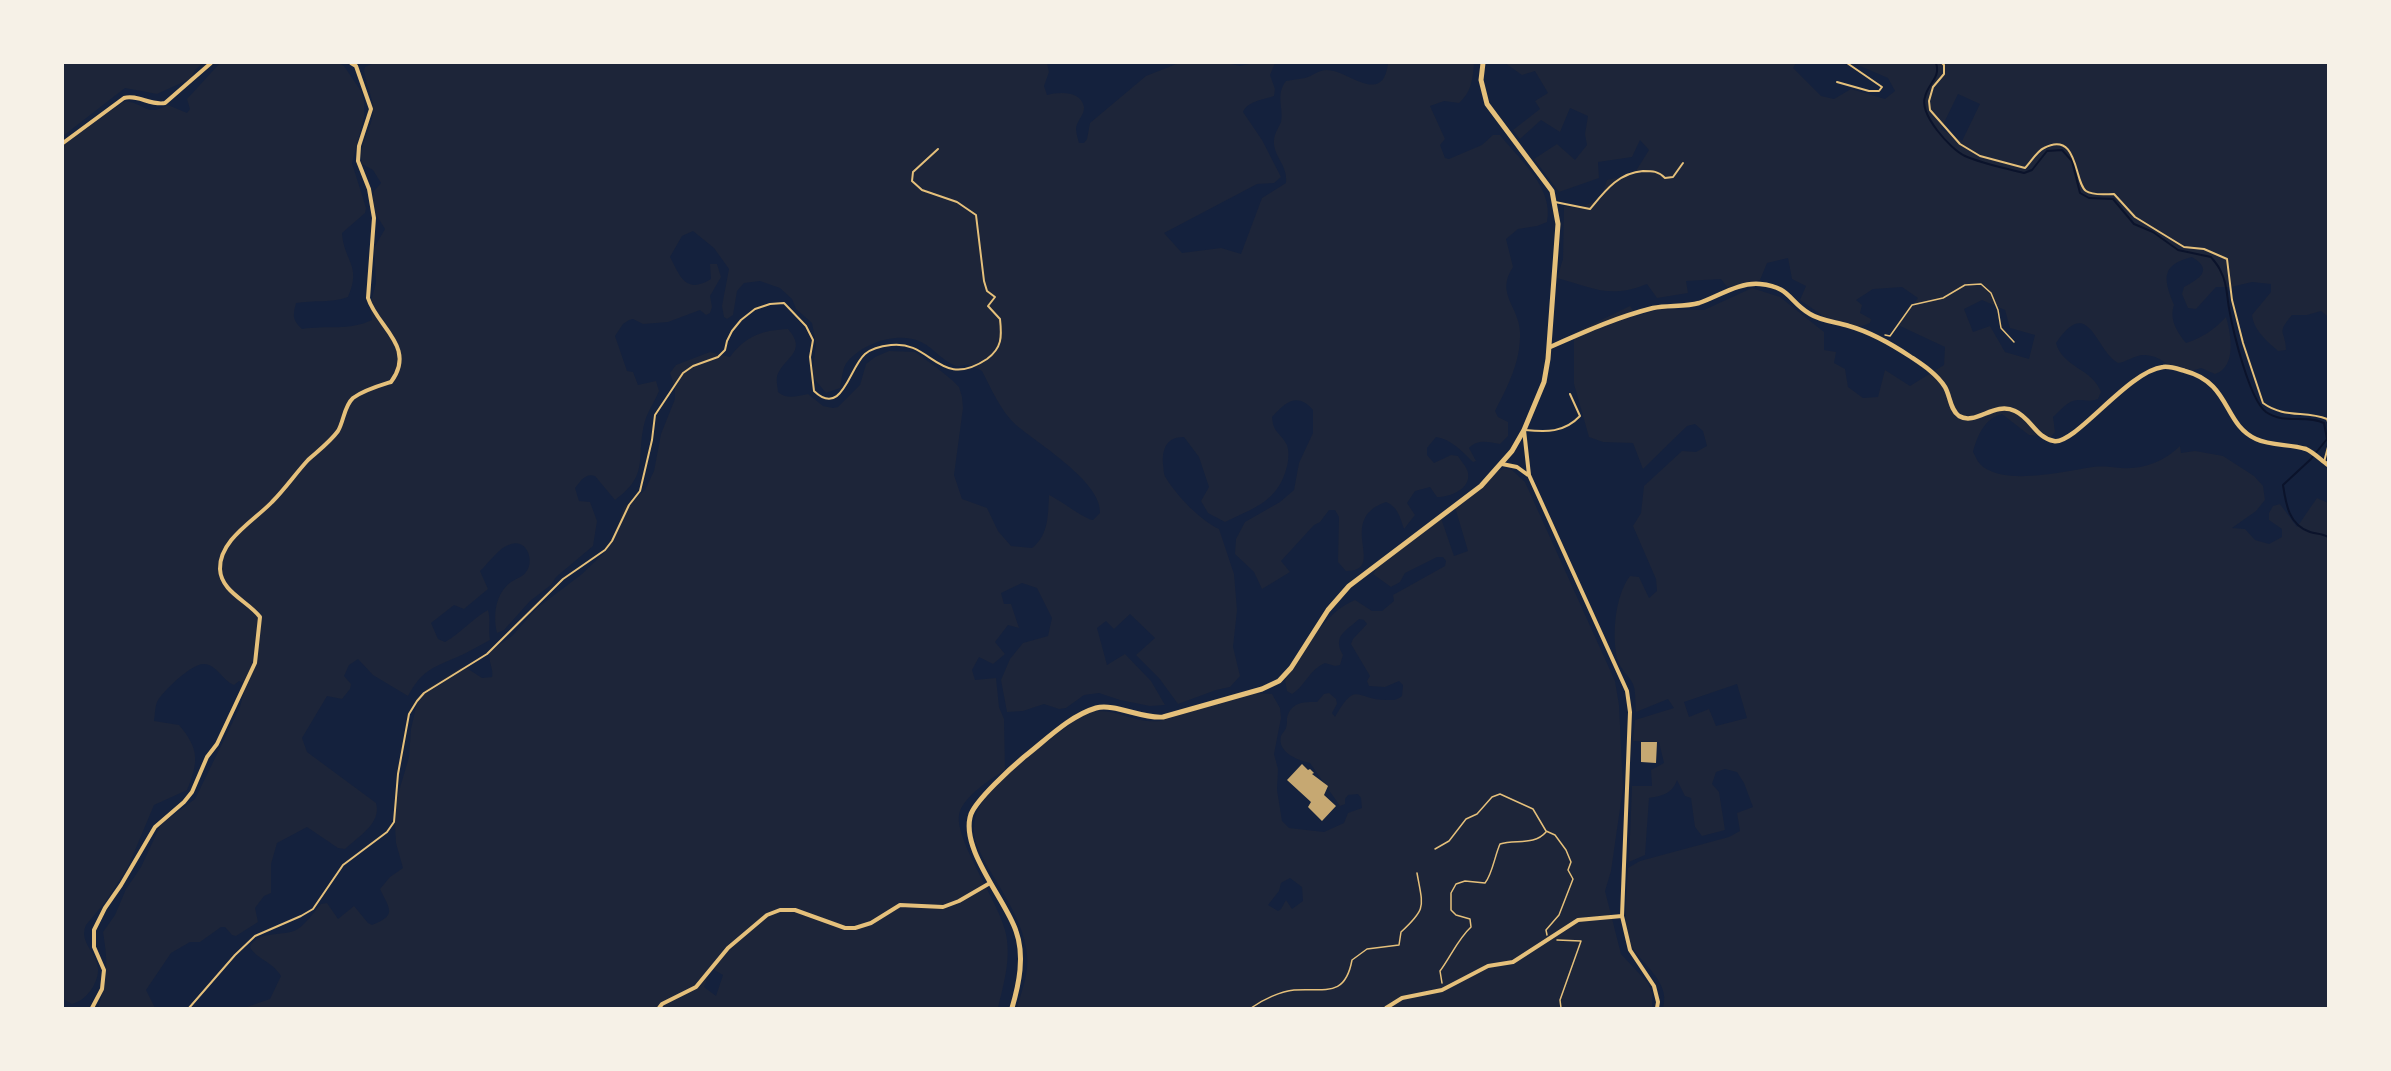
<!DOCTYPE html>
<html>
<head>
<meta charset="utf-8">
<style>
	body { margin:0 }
	#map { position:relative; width:2391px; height:1071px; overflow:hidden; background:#14213d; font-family:"Archivo Narrow",sans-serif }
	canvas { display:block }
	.frame { position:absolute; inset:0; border:64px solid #f6f1e7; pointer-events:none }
</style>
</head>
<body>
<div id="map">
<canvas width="2391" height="1071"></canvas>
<div class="frame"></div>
</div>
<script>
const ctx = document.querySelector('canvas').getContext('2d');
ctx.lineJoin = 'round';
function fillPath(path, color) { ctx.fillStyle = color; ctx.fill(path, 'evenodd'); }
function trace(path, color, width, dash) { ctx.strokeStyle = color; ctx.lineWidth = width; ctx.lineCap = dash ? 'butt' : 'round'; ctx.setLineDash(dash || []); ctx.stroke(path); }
const green = new Path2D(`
	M63 63H203L195 70 190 79 157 94 125 88 63 136Z
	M220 63H339L344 66 361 91 364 101V117L352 163 366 208 365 213 342 233C344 262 362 265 348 297 334 303 313 300 296 303 293 315 292 320 302 329 326 325 349 331 372 320L370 305 376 283 374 248 385 229 371 206 374 191 381 183 373 170 362 164C358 144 371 131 373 113 375 101 365 83 364 70L365 67 374 63H1047L1049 72 1044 86 1047 95C1058 92 1081 90 1084 107 1085 114 1076 122 1076 129 1076 133 1078 139 1079 143H1084L1087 139 1090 123 1146 76 1179 63H1227L1240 66 1255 63H1275L1270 75 1275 89 1274 96C1262 100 1248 101 1243 112L1262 140 1281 177 1274 183 1257 184 1164 233 1182 253 1221 248 1241 254 1262 198 1286 183C1288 166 1275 158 1274 144 1273 135 1278 129 1281 122 1284 109 1275 95 1286 81 1292 80 1299 79 1305 78 1313 76 1318 70 1327 70 1348 70 1383 107 1388 63H1474C1473 79 1471 93 1459 103L1444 101 1430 106 1445 139 1440 145 1445 158 1449 159 1482 145 1493 135H1500C1520 160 1554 188 1547 222L1537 226 1518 229 1506 239 1513 267C1495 294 1519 306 1520 332 1521 361 1508 386 1495 411L1498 417 1508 422V436L1500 444C1488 442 1478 439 1469 448L1476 461 1473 462C1463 452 1451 439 1436 437L1427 448V455L1434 463 1451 455 1458 456C1461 461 1467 467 1468 473 1471 489 1450 497 1437 497L1430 487 1415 491 1407 503 1415 515 1404 529C1400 517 1398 507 1386 502 1334 520 1389 571 1346 571L1338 562 1339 517 1335 510H1329L1320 522 1314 525 1281 561 1290 572 1262 589 1254 572 1235 554 1236 539 1245 522 1280 502 1294 490 1299 463 1313 433V410C1297 392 1286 402 1272 417 1273 433 1281 433 1287 445 1290 453 1288 465 1285 473 1275 503 1251 509 1225 522L1208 513 1201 501 1209 487 1199 457 1184 437C1167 437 1162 448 1163 464 1164 469 1163 474 1166 478 1177 496 1200 520 1219 529L1234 574 1237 610 1233 647 1240 676 1230 687 1216 690 1178 704 1159 678 1136 655 1155 638 1130 614 1114 629 1106 621 1097 628 1107 665 1125 654 1151 681 1165 705 1150 706 1120 700 1099 693 1084 695 1066 708 1059 709 1044 704 1023 711 1007 712 1001 680 1010 659 1023 643 1048 636 1052 618 1037 588 1022 583 1001 593 1004 604H1011L1019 628 1008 625 995 642 1005 654 993 664 979 657 972 670 975 680 996 678 999 707 1004 719 1005 770C991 779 962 797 959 815 955 840 998 901 1005 930 1012 957 1004 982 998 1008H244L270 999 281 976C272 961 256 959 250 947 257 931 280 936 294 931 304 927 314 912 321 904L327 903 338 919 354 906 368 923 372 925C397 915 390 910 380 889L390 877 403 868 396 843 394 808 409 757 411 729 418 698 425 690 460 668 465 667 482 678 492 677C494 668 487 660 490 651L512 636 537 608 582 574 606 551 614 537 624 507 645 490 654 471 661 434 675 399V388L670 373 676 365 710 352 730 357C745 336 763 330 788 329 809 353 782 358 777 377 776 381 778 388 778 392 787 400 797 396 808 394L823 406 833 408 838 407 860 385 866 364 875 357 889 351 915 352 936 367 952 380 959 387 962 397 963 408 954 475 962 499 987 508 998 531 1011 546 1032 548C1049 535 1048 514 1049 495 1060 500 1086 520 1093 520L1100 513C1102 482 1037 443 1016 425 1000 410 992 390 982 371 978 369 973 366 969 365 965 364 960 367 956 366 942 361 934 348 921 342 898 331 864 343 848 361 842 367 842 380 840 388L826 393 812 376 816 344 812 323 796 309 792 299 780 288 760 281 744 283 737 291 733 315 727 319 724 317 722 306 729 269 714 248 693 231 682 236 670 257C681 278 686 294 711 279L710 264H717L721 277 710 296 712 307 710 313 706 315 700 310 668 322 643 324 633 319 629 320 623 324 615 336 627 371 633 372 638 385 656 381 659 391C655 401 648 411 645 421 635 457 651 474 615 500L595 476C585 473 581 481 575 488L579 501 590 502 597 521 593 546 556 577 551 585 530 601 504 630 497 633C493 615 495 594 511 582 515 579 523 577 526 572 535 561 527 539 511 544 499 547 489 563 480 571L488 589 464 609 454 605 431 623 438 639 445 642C461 633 472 619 488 610 491 620 488 629 490 640 478 646 467 653 455 658 431 668 421 672 408 696L373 675 358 659 349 665 344 676 351 684 350 689 342 699 327 696 302 738 307 752 376 803C382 823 358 837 345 849L338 848 307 827 277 843 271 864V893L264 896 255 908 258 922 236 936 232 935 225 927H221L200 942H190L171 953 146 990 155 1008H98C108 978 108 963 103 932L115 915 126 889 141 867 161 824 195 799 240 707 246 684 239 681 234 685C223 681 216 664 204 664 192 663 162 692 157 702 155 707 155 715 154 721L179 725C199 748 199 762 187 790L154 805 128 867 106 901 86 925C76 948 111 957 93 987 87 996 82 1001 72 1004L63 999V143L125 101C147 104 145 117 168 105L187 113 190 109 187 99ZM711 968 723 975 716 996 704 987Z
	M1505 63H1796L1793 68 1821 96 1834 99 1851 89 1885 99 1895 91 1888 78 1853 63H2328V329L2327 316 2321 311 2307 315H2292C2275 335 2286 330 2286 350L2278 351C2267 341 2254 331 2252 315L2271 292V284L2252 282 2231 287H2216L2196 309 2188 308 2182 294 2184 287C2199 279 2214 270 2192 257 2161 265 2163 278 2174 305 2169 319 2177 332 2186 343 2202 338 2215 329 2226 317 2231 334 2237 367 2215 374L2201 368C2168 380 2172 357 2145 355 2136 354 2127 362 2118 363 2095 350 2089 294 2056 343 2063 368 2092 368 2101 392L2098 399C2090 402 2086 400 2078 400 2068 400 2060 411 2053 417L2055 432 2051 437 2029 435 2002 414C1985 418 1977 436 1973 452 1975 455 1977 461 1980 464 2002 487 2065 471 2093 467 2103 466 2111 467 2121 468 2143 470 2165 461 2180 446L2181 453 2195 451 2223 456 2254 476 2263 486 2265 500 2256 511 2232 528 2245 529 2255 540 2269 544 2282 537V529L2269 520V513L2273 506 2280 504 2297 527 2317 498 2328 503V1008H1663C1672 978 1633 961 1627 935 1624 922 1627 884 1628 868L1640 861 1729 837 1740 831 1737 813 1753 807 1744 783 1737 772 1725 769 1716 772 1712 784 1719 792 1725 830 1702 836 1695 827 1691 798 1685 796 1677 780C1672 794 1662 796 1649 798L1645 855 1629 862 1632 786H1652L1651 770 1664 763 1659 742 1633 741 1635 720 1674 708 1668 699 1636 712C1635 703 1636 691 1633 684 1629 676 1621 670 1618 661 1611 638 1615 595 1630 576L1639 577 1649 598 1657 591 1656 579 1633 526 1641 513 1644 486 1682 451 1696 452 1707 446 1703 431 1695 424 1687 426 1643 469 1633 443 1603 442 1589 437 1574 384V333L1630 306 1637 316 1659 309 1704 310 1752 288 1780 297 1824 332V350L1836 352 1834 363 1845 369 1848 387 1863 398 1878 397 1885 370 1910 386 1944 365 1945 347 1898 325 1918 298 1902 287 1873 289 1856 300 1862 305 1860 313 1871 319 1870 323 1857 328 1829 320 1800 300 1806 286 1792 279 1788 258 1767 263 1760 280 1727 287 1721 279 1686 281 1688 293 1657 298 1647 284C1609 299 1594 288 1557 278L1563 259 1564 206 1580 208 1601 198 1607 180 1634 174 1649 150 1640 140 1632 157 1598 162 1599 178 1559 192 1534 159 1557 144 1575 160 1587 145 1585 134 1588 116 1570 108 1560 132 1541 120 1520 139 1513 130 1540 109 1535 101 1548 93 1535 71 1522 75ZM1958 94 1980 104 1962 141 1941 129ZM1982 300 2005 310 2010 328 2035 335 2029 359 2005 352 1990 326 1973 332 1964 309ZM1737 684 1747 718 1716 726 1709 709 1689 717 1684 702Z
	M1505 469 1512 470 1525 482 1615 681 1619 705 1623 788 1611 871 1605 891 1621 954 1648 983 1652 993V1008H1017C1022 990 1029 973 1027 955 1023 913 991 880 976 843 972 832 974 813 981 804 1004 772 1049 741 1080 716 1108 701 1129 724 1160 721L1252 693 1272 694 1280 708 1281 718 1274 754 1278 769 1277 790 1282 821 1289 828 1324 832 1344 823 1348 813 1362 808 1361 798 1358 794 1348 795 1345 799V804L1340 806 1310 763C1297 760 1277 752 1281 736 1282 733 1285 731 1286 728 1287 725 1287 721 1287 718 1291 702 1303 702 1317 702L1324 694 1329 693 1336 699 1337 704 1332 713 1335 717C1357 678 1356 701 1389 700 1395 700 1397 700 1402 696L1403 685 1399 681 1385 687 1369 686 1367 681 1370 676 1351 644 1353 639 1367 624 1364 620 1359 619C1346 631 1332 636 1343 655L1340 665 1335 666 1325 663C1310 669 1305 686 1292 694L1287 691 1285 680C1304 652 1323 613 1355 600L1372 611H1382L1394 601 1393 595 1445 566 1446 561 1443 557H1437L1405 573 1400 582 1391 587 1373 574 1378 565 1441 518 1454 556 1468 551 1455 507 1497 471ZM1290 878 1302 887 1303 901 1292 909 1286 900 1281 909 1278 911 1268 905 1279 891 1281 883Z`);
const stream = new Path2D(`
	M1936 63C1941 78 1928 83 1925 97 1919 114 1950 149 1965 156 1983 164 2005 168 2024 173L2032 170 2047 151 2062 150 2072 161 2080 193 2089 198 2113 199 2134 224 2153 232 2178 250 2211 257C2214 261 2219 266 2221 272 2227 282 2227 297 2229 308 2233 331 2249 399 2266 412 2285 425 2305 414 2324 423L2327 439 2311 459 2283 485C2286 505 2289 525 2310 532 2316 534 2322 533 2328 537`);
const building = new Path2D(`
	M1641 742H1657L1656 763 1641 762Z
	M1302 764 1308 770 1310 769 1314 773 1312 774 1328 786 1324 795 1336 806 1322 821 1308 807 1311 802 1287 780Z`);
const path = new Path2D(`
	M1885 335 1890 336 1912 305 1943 298 1965 285 1981 284 1991 293 1998 310 2001 328 2014 342
	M1435 849 1449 841 1466 819 1477 814 1492 797 1500 794 1533 809 1546 831 1555 835 1566 850 1571 862 1568 870 1573 879 1559 915 1546 930 1547 935
	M1557 940 1581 941 1560 1000 1561 1008
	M1442 983 1440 971C1451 956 1458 939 1471 927L1470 919 1456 915 1451 910V893L1456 884 1465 881 1485 883C1492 875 1495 855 1500 844 1515 839 1534 846 1546 832
	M1251 1008C1262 1000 1281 991 1294 990 1325 988 1345 998 1352 960L1367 949 1399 945 1401 932C1427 908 1423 907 1417 873`);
const service = new Path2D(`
	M1942 63 1944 65V74L1933 87 1929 101 1930 110 1960 144 1980 156 2025 168C2031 162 2037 151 2044 148 2079 130 2074 183 2086 191 2093 196 2106 194 2114 194L2135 217 2184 247 2204 249 2227 259 2232 300 2243 343 2263 403C2285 419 2305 410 2327 419L2328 422
	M1837 82 1869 91H1879L1882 87 1847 63
	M1555 202 1590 209C1605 191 1618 173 1643 171 1653 171 1658 171 1665 178L1673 177 1683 163
	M1525 430C1546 432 1564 433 1580 416L1570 394
	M2324 462 2328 447
	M189 1008 235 955 255 936 301 916 313 909 343 865 387 832 394 822 398 774 409 714 417 701 424 693 487 654 563 579 605 550 612 541 629 505 640 491 652 440 655 415 683 373 693 366 718 357 725 350 727 341 732 331 741 320 755 309 770 304 784 303 806 326 813 340 810 357 814 391C842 418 849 368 865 354 872 348 882 346 891 345 932 340 939 391 987 359 1002 348 1002 337 1000 319L988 306 995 297 987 291 984 281 976 215 957 202 922 190 912 181 913 172 938 149`);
const minor = new Path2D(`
	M63 143 124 98C137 94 151 106 165 103L211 63
	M1524 430 1529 475 1627 691 1630 712 1622 916 1630 950 1654 986 1658 1002 1657 1008
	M1502 464 1517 467 1528 475
	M92 1008 102 989 104 970 94 947V930L105 908 121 885 155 827 184 802 192 792 207 757 217 744 255 663 260 617C248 601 221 592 220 569 219 540 255 520 272 502 285 489 296 473 308 460 318 451 330 442 338 431 344 421 344 406 353 398 364 390 378 386 391 382 417 347 377 327 368 298L374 218 369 189 358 161 359 146 371 109 356 66 351 63
	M659 1008 662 1004 696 987 728 948 767 915 780 910H795L845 928H855L871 923 900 905 943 907 959 901 990 883
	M1386 1008 1402 998 1442 990 1488 966 1513 962 1578 920 1622 916`);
const tertiary = new Path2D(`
	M1550 347C1584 332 1617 317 1653 308 1668 305 1685 307 1699 303 1719 296 1739 282 1760 284 1791 287 1788 301 1810 314 1821 321 1837 322 1849 326 1870 332 1893 345 1911 357 1923 365 1937 374 1945 387 1950 395 1950 410 1959 416 1976 426 1994 401 2015 411 2031 418 2036 438 2054 441 2075 445 2128 371 2163 367 2170 366 2178 369 2185 371 2231 383 2223 424 2256 439 2271 446 2290 444 2306 449 2313 452 2321 460 2328 465`);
const secondary = new Path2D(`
	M1012 1008C1019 984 1025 956 1016 931 1006 900 959 848 971 814 977 799 1011 768 1024 757 1045 741 1069 716 1096 708 1114 703 1142 719 1163 717L1262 689 1279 681 1291 668 1328 610 1349 586 1481 486 1512 451 1524 430 1544 382 1548 359 1558 224 1552 191 1487 104 1481 80 1483 63`);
fillPath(green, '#1d2539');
trace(stream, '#0b132b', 2);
fillPath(building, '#c6a872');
trace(path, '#e5c07b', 1.5);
trace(service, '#e5c07b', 2);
trace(minor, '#e5c07b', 4);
trace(tertiary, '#e5c07b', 4.5);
trace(secondary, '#e5c07b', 5);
</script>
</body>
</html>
